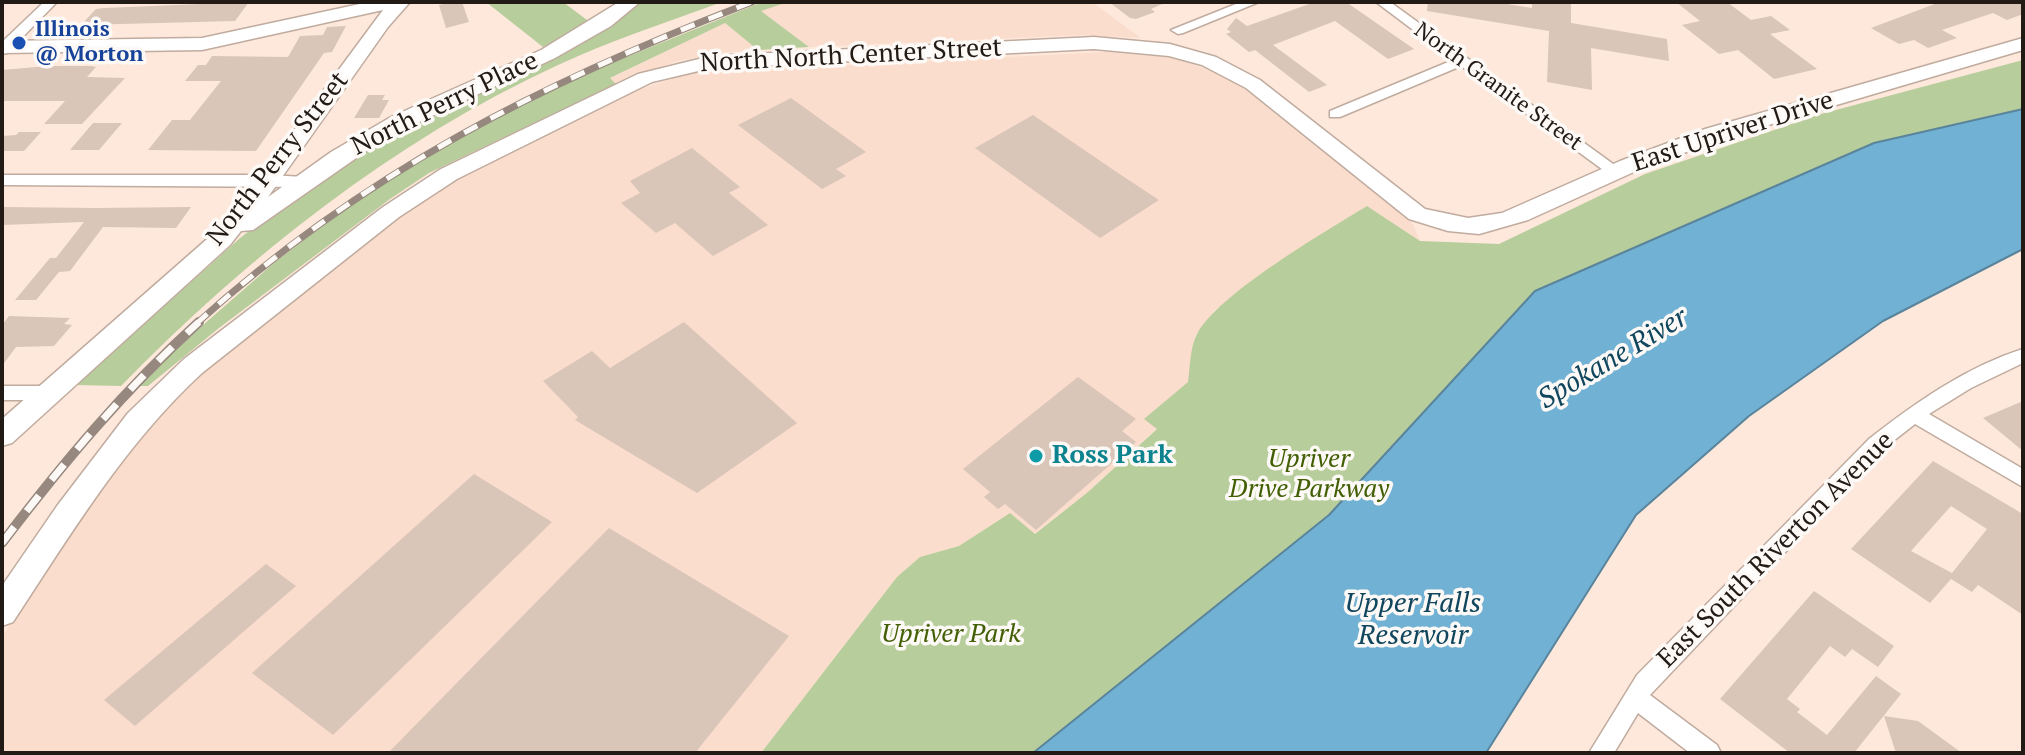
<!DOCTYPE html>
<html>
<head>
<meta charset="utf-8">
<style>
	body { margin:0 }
	#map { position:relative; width:2025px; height:755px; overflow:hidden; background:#fde8db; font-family:"PT Serif",serif }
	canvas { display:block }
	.frame { position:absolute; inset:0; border:4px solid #211a15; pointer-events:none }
</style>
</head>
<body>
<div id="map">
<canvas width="2025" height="755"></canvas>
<div class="frame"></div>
</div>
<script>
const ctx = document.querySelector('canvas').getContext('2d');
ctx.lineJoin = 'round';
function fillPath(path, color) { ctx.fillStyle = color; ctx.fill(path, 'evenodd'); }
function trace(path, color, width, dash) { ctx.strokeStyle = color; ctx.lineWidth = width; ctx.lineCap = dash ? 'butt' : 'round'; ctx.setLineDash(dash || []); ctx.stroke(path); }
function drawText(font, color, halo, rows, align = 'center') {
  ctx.font = font + ' "PT Serif",serif'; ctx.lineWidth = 7; ctx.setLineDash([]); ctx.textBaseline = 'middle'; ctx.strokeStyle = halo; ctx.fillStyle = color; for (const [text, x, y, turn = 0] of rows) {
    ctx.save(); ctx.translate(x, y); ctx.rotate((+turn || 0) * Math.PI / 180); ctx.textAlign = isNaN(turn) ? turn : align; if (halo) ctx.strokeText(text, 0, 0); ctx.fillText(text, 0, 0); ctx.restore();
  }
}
const built = new Path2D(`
	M788 2H1092L1141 38 1084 35 809 47 761 11Z
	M725 23 758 50 720 53 677 61 616 84 609 79Z
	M1107 52 1175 58 1211 71 1243 88 1413 224 1420 241 1367 206 1303 246 1214 311 1195 336 1188 382 1145 419 1157 428 1088 492 1034 534 1010 513 959 546 920 557 897 577 761 753H2V637L55 554 115 470 161 413 208 367 373 237 445 186 638 90 691 73Z`);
const green = new Path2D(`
	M486 2H563L591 23 543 47Z
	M635 2H722C667 22 610 41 558 65 393 141 247 257 121 386L76 385 239 239 325 170Z
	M762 2H788L761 11 809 47 758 50 725 23 610 78 616 84 429 173 390 199 219 328 148 386H139L163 360 274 263 361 196 491 119 572 79Z
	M2023 60V109L1874 143 1535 291 1329 515 1033 753H761L897 577 920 557 959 546 1010 513 1035 534 1088 492 1157 429 1144 419 1188 382C1190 368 1190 347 1197 334 1218 294 1326 231 1367 206L1420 241 1499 244 1645 174 1821 114Z`);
const water = new Path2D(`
	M2023 109V249L1883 321 1749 416 1636 515 1486 753H1033L1329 515 1535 291 1874 143Z`);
const building = new Path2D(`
	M249 2 235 21 81 25 96 9 104 8Z
	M452 2H462L469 22 446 28 439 5Z
	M1109 2H1167L1151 9 1155 12 1136 19 1130 18Z
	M1315 2H1346L1414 49 1388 59 1335 21 1273 45 1327 85 1309 92 1255 50 1249 52 1226 34 1231 32 1227 29 1236 18 1247 26Z
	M1428 2H1495L1532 8V2H1571V23L1667 39 1669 61 1591 48 1592 90 1547 82 1549 31 1427 11Z
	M1676 2H1727L1751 20 1771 16 1790 30 1770 34 1817 69 1774 79 1738 50 1719 54 1682 25 1700 21Z
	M1940 2H2023V14L2007 20 1993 13 1942 30 1957 38 1928 48 1914 40 1899 44 1871 28Z
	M346 26 332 52 324 53 256 151 148 150 172 120H190L221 81H185L198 65H206L212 56 288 57 300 36 323 35 327 27Z
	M48 66H91L96 67 87 77 125 78 82 124H44L65 101H2V70Z
	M368 95H385L382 100H389L379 118H354Z
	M791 98 866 152 836 169 846 176 822 189 738 125Z
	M1033 115 1118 173 1159 200 1100 238 975 148Z
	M93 123H122L99 150H70Z
	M19 132H41L24 151H2V136L16 135Z
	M692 148 740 187 729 193 768 225 713 256 675 223 656 233 621 203 640 193 630 181Z
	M2 207 96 208 191 207 176 228 103 227 70 271 59 272 36 300H15L50 258H56L84 222 2 225Z
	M9 316 70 318 64 324 72 325 54 346 16 347 2 366V325Z
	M684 322 797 423 697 493 575 420 578 417 543 381 592 351 610 368Z
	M1078 377 1136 419 1122 431 1136 442 1036 530 1005 504 998 509 984 497 990 492 963 469Z
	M2023 401V451L1983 418Z
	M1933 461 2023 514V615L1978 585 1972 592 1951 579 1930 603 1851 549ZM1951 506 1987 529 1952 573 1911 551Z
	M474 474 552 522 333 735 252 673Z
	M609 528 789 636 695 753H388Z
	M266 564 296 586 135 726 104 700Z
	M1814 591 1894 646 1878 667 1852 649 1845 657 1830 646 1787 699 1800 709 1797 712 1827 735 1876 676 1901 694 1854 753H1790L1720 699Z
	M1884 716 1918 721 1962 753H1896Z`);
const street = new Path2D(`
	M44 2H57L7 53 2 54V42Z
	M1241 2H1259L1183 33 1178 34 1171 30Z
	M1376 2H1390L1620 169V175H1610L1461 66 1340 117H1330V111L1453 60Z
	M2 175H269L304 177 312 182 304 187 2 185Z
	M2023 349V363L1971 388 1929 414 2023 469V487L1915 424 1883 449 1650 695 1717 745 1721 753H1690L1638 713 1614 753H1589L1637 675 1869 439C1915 403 1966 367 2023 349Z
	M2 386H47L53 388 56 393 53 398 47 400H2Z`);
const secondary = new Path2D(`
	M369 2H410L388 27 268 197 331 152 391 117 541 50 619 2H640L611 26 555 58 385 138 253 230 241 231 230 245 12 443 2 446V419L214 233 261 175 383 10 202 50 2 53V41L202 38Z
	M1094 37 1170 44 1216 57 1260 80 1425 209 1468 218 1502 213 1620 161 1705 129 2023 38V50L1721 139 1636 171 1528 220 1479 234 1448 231 1409 219 1246 88 1202 65 1169 56 1094 49 711 68 652 82 457 179 399 217 202 373C124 445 71 534 13 622L2 626V586L57 506 128 413 184 359 383 207 441 169 638 74 711 56Z`);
const railFar1 = new Path2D(`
	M196 324C364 172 543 82 752 2`);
const rail = new Path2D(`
	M2 543C63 463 124 390 199 322`);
const markers = [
	[19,43,8,"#1a4fb4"],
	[1036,456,8,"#0f9aa8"]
];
const farTransitnames = [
	["Illinois",35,30],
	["@ Morton",35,55]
];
const farStreetnames = [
	["North Granite Street",1498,87,36]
];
const streetNames = [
	["North North Center Street",851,56,-3],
	["North Perry Place",445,104,-26],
	["East Upriver Drive",1733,132,-18],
	["North Perry Street",278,159,-52],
	["East South Riverton Avenue",1776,550,-45]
];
const cultureNames = [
	["Ross Park",1052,456]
];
const parkNames = [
	["Upriver",1309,460],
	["Drive Parkway",1309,490],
	["Upriver Park",951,635]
];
const waterNames = [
	["Spokane River",1613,359,-31],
	["Upper Falls",1413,604],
	["Reservoir",1413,636]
];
fillPath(built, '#faddcc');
fillPath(green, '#b7cd9b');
fillPath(water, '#71b1d4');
trace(water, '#59849b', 2);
fillPath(building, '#dac5b9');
trace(street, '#c0ab9f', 3);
trace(secondary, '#c0ab9f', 3);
fillPath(street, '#fff');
fillPath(secondary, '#fff');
trace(railFar1, '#96887e', 7);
trace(rail, '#96887e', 10);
trace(railFar1, '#fdf9f6', 5, [15]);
trace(rail, '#fdf9f6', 7, [20]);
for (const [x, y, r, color] of markers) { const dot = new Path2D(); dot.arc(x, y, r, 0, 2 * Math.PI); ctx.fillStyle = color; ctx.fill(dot); trace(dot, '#fdf9f6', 3); }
drawText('bold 22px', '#164399', '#fdf9f6', farTransitnames, 'left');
drawText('22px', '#211a15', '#fdf9f6', farStreetnames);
drawText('26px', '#211a15', '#fdf9f6', streetNames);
drawText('bold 26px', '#0d838f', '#fdf9f6', cultureNames, 'left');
drawText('italic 26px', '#435f05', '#fdf9f6', parkNames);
drawText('italic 28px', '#10465e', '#fdf9f6', waterNames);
</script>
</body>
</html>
